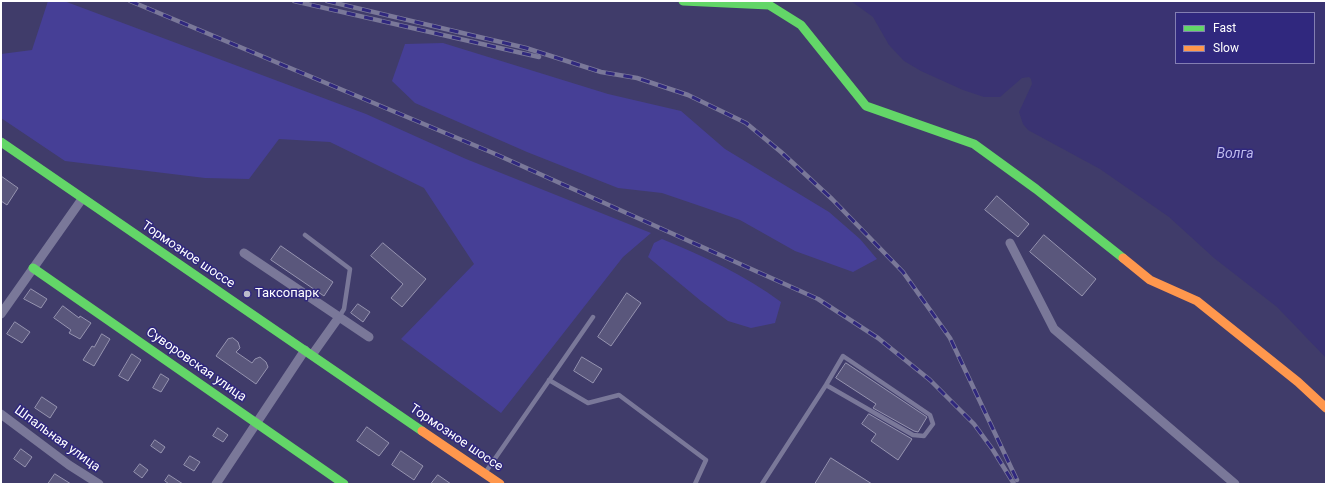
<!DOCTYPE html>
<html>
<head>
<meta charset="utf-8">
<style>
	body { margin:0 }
	#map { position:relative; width:1327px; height:485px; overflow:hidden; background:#403c6a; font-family:Roboto,sans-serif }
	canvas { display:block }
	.frame { position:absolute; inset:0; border:2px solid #fff; pointer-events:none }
	.legend { position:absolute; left:1175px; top:12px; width:140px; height:52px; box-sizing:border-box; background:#30287e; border:1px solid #837eb2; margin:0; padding:5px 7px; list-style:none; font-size:12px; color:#fff }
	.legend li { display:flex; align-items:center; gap:8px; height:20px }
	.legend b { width:20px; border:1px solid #837eb2 }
</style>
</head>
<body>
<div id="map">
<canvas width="1327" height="485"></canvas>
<div class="frame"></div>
<ul class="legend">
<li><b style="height:5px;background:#63d668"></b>Fast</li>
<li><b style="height:5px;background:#ff974d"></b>Slow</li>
</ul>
</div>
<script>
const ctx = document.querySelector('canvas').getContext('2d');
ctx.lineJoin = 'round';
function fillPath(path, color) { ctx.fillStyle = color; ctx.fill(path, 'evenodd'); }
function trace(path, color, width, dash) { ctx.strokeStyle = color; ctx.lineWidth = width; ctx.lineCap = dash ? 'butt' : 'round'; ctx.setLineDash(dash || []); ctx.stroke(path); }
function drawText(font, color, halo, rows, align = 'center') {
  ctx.font = font + ' Roboto,sans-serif'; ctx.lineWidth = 3; ctx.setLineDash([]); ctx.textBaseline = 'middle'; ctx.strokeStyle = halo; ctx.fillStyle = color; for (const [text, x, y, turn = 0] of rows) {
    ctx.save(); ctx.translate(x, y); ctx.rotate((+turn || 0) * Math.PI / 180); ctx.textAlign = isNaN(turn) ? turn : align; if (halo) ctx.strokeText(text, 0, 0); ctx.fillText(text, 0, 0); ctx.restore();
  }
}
const green = new Path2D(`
	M48 1H64L366 114 466 159 651 233 623 257 501 413 401 339 474 264 424 188 330 142 279 139 249 179 205 178 65 161 1 118V54L32 50Z
	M443 43 608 94 681 111 725 149 829 212 860 239 877 259 853 272 795 251 740 220 706 208 662 193 618 188 527 152 415 103 392 81 405 44Z
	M662 239C703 256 745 275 781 302L775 323 751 328 728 321 701 301 648 257 654 243Z`);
const water = new Path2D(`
	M851 1H1326V358L1277 307 1214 258 1169 217 1100 169 1028 130 1023 124 1019 112 1032 84 1031 79 1029 77 1022 78 1000 97H984L963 90 921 71 904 61 889 45 873 17ZM1176 13H1314V63H1176Z`);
const building = new Path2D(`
	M1 176 18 188 7 205 1 201Z
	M997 196 1029 224 1018 237 985 210Z
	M1044 235 1096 279 1082 296 1030 252Z
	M383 243 426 279 402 307 391 298 403 284 371 256Z
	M281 246 333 282 324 296 271 260Z
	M31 289 47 299 41 308 24 299Z
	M627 293 641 303 611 346 598 337Z
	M358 304 370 312 363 322 351 313Z
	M63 306 79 318 80 316 91 323 80 339 69 333 71 330 54 318Z
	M15 322 30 332 22 343 7 334Z
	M102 334 110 339 94 366 83 360 92 346 94 347Z
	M233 338 238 342 240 348 236 352 252 363 255 359 260 357 266 362 268 367 256 384 216 356 228 339Z
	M132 354 141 360 128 381 119 376Z
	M582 357 602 369 593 383 574 371Z
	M846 363 927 417 918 432 914 431 873 408 876 404 836 378Z
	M161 374 169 379 161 392 153 388Z
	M42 397 57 407 50 418 35 408Z
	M869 414 912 439 898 460 871 441 876 434 862 424Z
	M367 427 389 443 379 456 357 441Z
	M218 428 228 435 223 442 213 436Z
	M155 440 165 447 161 453 151 446Z
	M21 449 32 457 25 467 14 459Z
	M401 451 423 466 414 480 392 465Z
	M190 456 200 462 194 471 184 465Z
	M831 458 872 484H815Z
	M140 464 148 470 142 478 134 472Z
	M55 474 71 484H48Z
	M169 475 183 484H169L165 481Z
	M438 475 451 484H431Z`);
const lane = new Path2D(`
	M305 235 350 269 344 309 339 317
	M549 380 588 403 619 395 706 460 695 484
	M485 473 593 317
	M762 484 826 385 843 356 930 415 933 424 924 436 913 435 826 385`);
const street = new Path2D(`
	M1010 243 1054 329 1235 484
	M244 253 369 337
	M1 314 82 199
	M312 355 339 317
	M1 414 69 465 99 484
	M216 484 305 350`);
const fast = new Path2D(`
	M683 1 769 5 801 25 866 106 974 144 1036 189 1123 258
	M1 142 422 431
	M33 268 344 484`);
const slow = new Path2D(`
	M1123 258 1150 280 1197 301 1298 382 1326 408
	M422 431 500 484`);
const rail = new Path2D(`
	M130 1 493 153 818 299 878 338 930 380 974 424 993 450 1014 484
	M294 1 539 57
	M327 1 526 48 601 72 637 78 688 95 746 123 781 152 832 199 903 272 950 338 1017 480`);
const markers = [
	[247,294,4,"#bcbbcb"]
];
const streetNames = [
	["Тормозное шоссе",188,255,34],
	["Суворовская улица",196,365,35],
	["Тормозное шоссе",456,438,34],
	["Шпальная улица",57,439,36]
];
const poiNames = [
	["Таксопарк",255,294]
];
const waterNames = [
	["Волга",1235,154]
];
fillPath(green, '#463f96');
fillPath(water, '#3a3372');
fillPath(building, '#5a577c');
trace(building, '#9694b0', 1);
trace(lane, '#7a7899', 4.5);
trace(street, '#7a7899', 9);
trace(fast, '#63d668', 9);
trace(slow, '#ff974d', 9);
trace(rail, '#7a7899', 4.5);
trace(rail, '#30287e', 3, [9]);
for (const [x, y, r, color] of markers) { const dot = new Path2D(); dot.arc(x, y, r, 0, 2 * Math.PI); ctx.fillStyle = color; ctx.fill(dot); trace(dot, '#30287e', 1.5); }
drawText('13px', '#fff', '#30287e', streetNames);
drawText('13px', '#fff', '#30287e', poiNames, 'left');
drawText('italic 14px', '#bebaec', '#30287e', waterNames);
</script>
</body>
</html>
